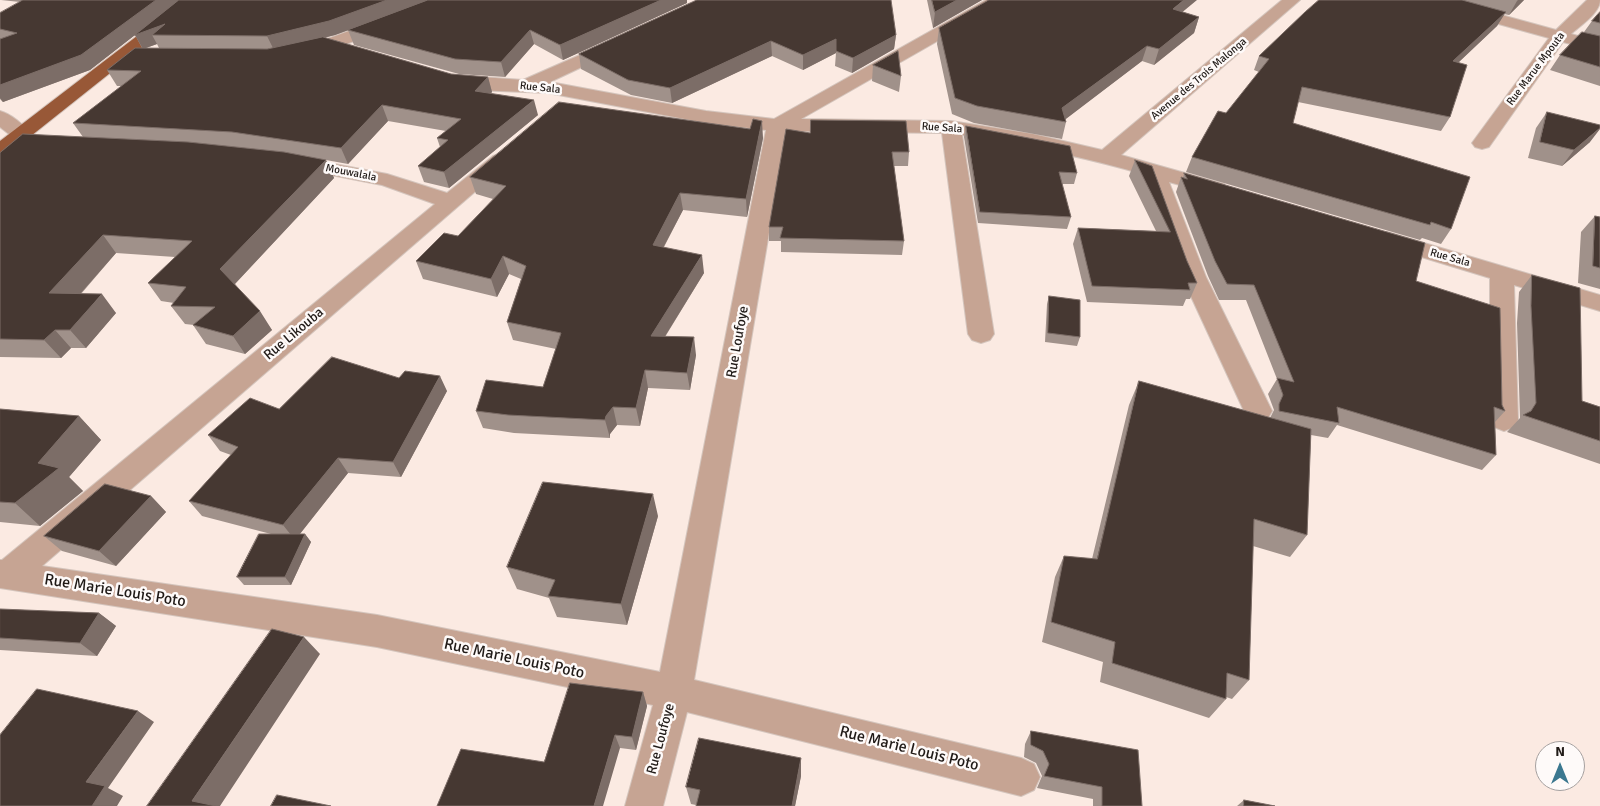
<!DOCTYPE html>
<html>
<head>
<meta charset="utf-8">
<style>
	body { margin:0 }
	#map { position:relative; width:1600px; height:806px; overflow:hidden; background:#fbeae2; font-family:Signika,sans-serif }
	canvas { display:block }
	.north { position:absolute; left:1535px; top:741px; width:50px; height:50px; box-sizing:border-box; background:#fefaf9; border:1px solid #a5a09f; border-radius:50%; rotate:0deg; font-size:14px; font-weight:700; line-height:20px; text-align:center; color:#201a17 }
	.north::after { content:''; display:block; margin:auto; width:18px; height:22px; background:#3b778f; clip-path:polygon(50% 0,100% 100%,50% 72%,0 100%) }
</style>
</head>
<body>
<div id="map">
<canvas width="1600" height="806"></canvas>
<div class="north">N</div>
</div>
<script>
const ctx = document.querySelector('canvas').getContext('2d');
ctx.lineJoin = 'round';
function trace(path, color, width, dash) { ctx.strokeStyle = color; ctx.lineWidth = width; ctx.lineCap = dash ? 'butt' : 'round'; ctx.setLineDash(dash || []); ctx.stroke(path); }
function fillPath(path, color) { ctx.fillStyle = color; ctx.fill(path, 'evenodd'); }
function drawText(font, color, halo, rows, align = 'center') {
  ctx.font = font + ' Signika,sans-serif'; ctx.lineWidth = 5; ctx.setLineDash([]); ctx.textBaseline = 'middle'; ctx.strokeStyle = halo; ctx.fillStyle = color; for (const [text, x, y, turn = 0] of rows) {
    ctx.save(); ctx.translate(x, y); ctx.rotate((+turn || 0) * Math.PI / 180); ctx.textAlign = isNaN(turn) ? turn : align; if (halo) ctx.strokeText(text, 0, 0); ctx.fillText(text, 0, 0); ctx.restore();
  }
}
const minor = new Path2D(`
	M434 0H457L455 3 309 58 303 59 297 58 294 54 297 50Z
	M986 0H1006L1004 3 801 119 951 121 1033 134 1102 150 1282 0H1300L1121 155 1224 184 1227 189 1224 194 1216 195 1169 182 1206 277 1272 411 1268 418 1258 421 1248 418 1244 411 1182 277 1146 175C1085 157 1024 145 962 135L994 334 990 340 981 343 972 340 968 334 942 133 786 131 694 680 1021 758 1034 764 1040 777 1034 790 1021 796 687 712 663 806H625L653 705 377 647 0 588V560H2L435 204 382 185 285 166 282 162 285 158 292 156 387 174 447 193 493 156 500 154 507 156 510 160 507 164 42 566 377 615 660 672 766 130 706 123 548 93 475 90 447 85 444 81 447 77 453 75 523 80 614 40 620 41 623 45 620 49 550 82 706 111 774 119Z
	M1421 0H1447L1556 30 1587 0H1600C1600 13 1581 25 1571 34L1600 42V52L1563 42 1489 147 1482 149 1475 147 1472 143 1549 38 1423 3Z
	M0 111C11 114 24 125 31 134L28 138C15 141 9 134 0 127Z
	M1387 232 1600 295V311L1514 285 1518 420 1514 427 1504 431 1494 427 1490 420V278L1379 244 1376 239 1379 234Z`);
const trunk = new Path2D(`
	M184 0H202L7 155 0 157V141Z`);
const wall = new Path2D(`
	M1 0H687V3L563 60 534 44 505 77 459 74 354 45 348 30 379 19 335 35 324 38 451 74 488 77 492 92 490 94 538 115 449 188 424 182 418 166 440 147 437 138 446 131 388 121 348 164 326 160 334 178 235 284 272 330 245 354 206 344 193 325H194L185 324 171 306 174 303 161 301 148 283 175 257 116 253 81 294 116 313 86 348H71L61 358 0 357V153L83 137 73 123 122 86H117L107 70 142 48 135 35 90 70 3 102 0 99V13L20 2ZM157 44 159 48H146Z
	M697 0 896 35 894 49 852 73 835 66 836 53 803 70 772 56 672 103 631 95 581 69 579 54Z
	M927 0H982L933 28Z
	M1319 0H1524L1509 15 1504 14 1497 26 1458 63 1450 117 1441 131 1298 102 1293 123 1451 229 1441 244 1422 238 1420 240 1186 172 1192 157 1259 72 1254 70 1259 56Z
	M1183 12 1199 17 1194 33 1154 65 1142 61 1065 119 1066 122 1062 139 974 123 952 114 937 44 939 28Z
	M1600 12V86L1550 70 1560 55 1584 32 1592 21Z
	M873 65 901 76 899 92 872 81Z
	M1547 112 1590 142 1562 166 1528 158 1536 128Z
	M966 126 1077 173 1074 184H1062L1071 217 1067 229 978 223 964 137Z
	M810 133 909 152 908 166H894L904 241 902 255 781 252V241H769V227Z
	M763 138 747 217 683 210 664 247 704 273 665 337 696 355 690 390 648 388 640 426 617 425 610 434V438L514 433 483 428 476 411 543 387 556 349 513 340 507 322 521 279 509 274 497 297 423 279 416 261 458 236 493 199 476 194 470 177Z
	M1135 160 1187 261 1197 283 1190 299H1186L1183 306 1087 302 1073 244 1078 228 1156 231 1129 176Z
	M1184 173 1416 281 1502 405 1505 411 1495 422 1496 455 1482 470 1337 425 1328 438 1311 435 1307 535 1290 557 1253 546 1249 680 1232 699 1226 697V699L1209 718 1100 682 1103 662 1042 642 1055 577 1064 556 1092 559 1129 405 1139 381 1270 418 1274 410 1268 394 1277 379 1246 300H1219L1208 276 1176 192 1181 177 1183 178Z
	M1595 216 1600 217V289L1578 283 1581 232Z
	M1532 275 1582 401 1600 407V464L1507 432 1520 418 1517 323 1519 292Z
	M1049 296 1080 337 1077 346 1045 342 1047 304Z
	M399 378 447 391 401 477 348 473 300 534H305L311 542 291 585H244L237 577 271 534 202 516 189 501 231 455 220 451 208 435Z
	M0 409 79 416 101 440 69 477 83 491 40 526 0 522Z
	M151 496 166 512 116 566 62 551 44 536Z
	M658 516 627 625 557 617 549 598 517 589 507 567Z
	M0 609 99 613 116 626 97 656 0 650Z
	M643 692 647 706 636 750 620 748 544 762Z
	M1031 731 1142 806H1093V799L1037 788 1042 776 1036 763 1024 757 1025 744Z
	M801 776 795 806H696V805L691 804 686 787Z
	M1244 800 1275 806H1237Z`);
const shadedWall = new Path2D(`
	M156 0H182L165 24 152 35 157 44 143 49 135 35 90 70 3 102 0 98V85Z
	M387 0H429L335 35 274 50 267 36Z
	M661 0H687V3L563 60 560 45Z
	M957 0H982L933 28 935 12Z
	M1184 0H1197L1168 24 1173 9Z
	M1518 0H1524L1509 15 1517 1Z
	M1506 12 1497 26 1445 75 1453 61Z
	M1199 17 1194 33 1154 65 1159 49Z
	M530 30 534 44 505 77 501 62Z
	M896 35 894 49 852 73 853 58Z
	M836 39V53L803 70V55Z
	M771 41 772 56 672 103 670 88Z
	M1147 46 1142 61 1062 122V108Z
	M488 77 492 92 479 107 475 91Z
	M534 100 538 115 449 188 444 172Z
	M382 105 388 121 348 164 341 148Z
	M762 121 763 138 747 217 746 199Z
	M1600 128V129L1590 142 1562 166 1574 150Z
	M326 160 334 178 232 287 220 269Z
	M680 193 683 210 655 263 653 245Z
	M103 235 116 253 65 311 49 293Z
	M702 255 704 273 654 354 651 336Z
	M503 256 509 274 497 297 491 279Z
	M102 294 116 313 86 348 70 330Z
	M260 311 272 330 245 354 233 336Z
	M55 330 71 348 61 358 44 340Z
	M694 337 696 355 690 390 687 373Z
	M645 370 648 388 640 426 636 408Z
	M440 376 447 391 401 477 393 462Z
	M613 407 617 425 610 434V438L605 420 606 416Z
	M79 416 101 440 69 477 83 491 40 526 15 503 38 463Z
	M338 458 348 473 295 540 283 525Z
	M653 494 658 516 627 625 621 604Z
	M151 496 166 512 116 566 99 551Z
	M305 534 311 542 291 585 285 577Z
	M99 613 116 626 97 656 80 643Z
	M304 637 320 654 220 806H200L192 801Z
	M643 692 647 706 636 750 632 737Z
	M138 711 154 722 108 788 123 796 117 806H92L86 782Z
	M615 735 620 748 603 806H594Z
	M801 758V776L795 806H792Z`);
const building = new Path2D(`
	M23 0H156L81 55 0 85V39L17 33 0 29V13Z
	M179 0H387L329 21 267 36 152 35 165 24 135 35Z
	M428 0H661L560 45 530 30 501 62 455 59 348 30Z
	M697 0H891L896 35 853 58 836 51V39L803 55 771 41 670 88 628 80 579 54Z
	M932 0H957L935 12Z
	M989 0H1184L1173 9 1199 17 1159 49 1147 46 1062 108 1066 122 977 106 955 98 939 28Z
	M1319 0H1462L1506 12 1453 61 1467 65 1450 117 1302 87 1293 123 1470 177 1451 229 1431 222 1430 225 1192 157 1218 111 1226 113 1269 59 1259 56 1305 12Z
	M1600 12V23L1592 21Z
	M1582 32 1600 36V67L1560 55Z
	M323 37 451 74 488 77 475 91 534 100 444 172 418 166 448 140 437 138 461 119 382 105 341 148 232 132 73 123 141 71 107 70 135 48 267 49Z
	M898 51 901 76 873 65Z
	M559 102 750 129 753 119 762 121 746 199 680 193 653 245 702 255 651 336 694 337 687 373 645 370 636 408 613 407 606 416 605 420 508 415 476 411 486 380 543 387 561 333 507 322 526 266 503 256 491 279 416 261 444 233 458 236 506 186 470 177Z
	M1547 112 1600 125V128L1574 150 1540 142Z
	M811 120 906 121 909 152H892L904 241 780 238 783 227H769L786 129 810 133Z
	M966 126 1070 146 1077 173 1059 172 1071 217 980 212Z
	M23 134 188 142 284 152 326 160 220 269 260 311 233 336 193 325 215 307 171 306 186 287 148 283 192 241 103 235 49 293 102 294 70 330H55L44 340 0 339V153Z
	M1135 160 1152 166 1187 261 1197 283H1188L1190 290 1092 286 1078 228 1170 232Z
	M1184 173 1425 243 1416 281 1500 308 1502 405 1505 411 1494 407 1496 455 1337 407 1339 423 1279 411V404L1283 395 1277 378 1294 382 1254 285 1227 284 1215 261 1181 177 1187 179Z
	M1595 216 1600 217V268L1593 266Z
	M1532 275 1580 288 1582 401 1600 407V441L1523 415 1531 411 1536 403 1531 306Z
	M1049 296 1080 300V337L1048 333Z
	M332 357 399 378 405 371 440 376 393 462 338 458 283 525 189 501 238 447 208 435 250 398 279 409Z
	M1139 381 1311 429 1307 535 1254 519 1249 680 1227 673 1226 699 1112 663 1115 642 1051 622 1064 556 1097 559Z
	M0 409 79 416 38 463 59 468 15 503 0 502Z
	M543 482 653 494 621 604 548 596 555 580 507 567Z
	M105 484 151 496 99 551 44 536Z
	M259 534H305L285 577H237Z
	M0 609 99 613 80 643 0 638Z
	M272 629 304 637 192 801 216 806H147Z
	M570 683 643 692 632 737 615 735 594 806H437L461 749 544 762Z
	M37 689 138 711 86 782 105 786 92 806H0V735Z
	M1031 731 1138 750 1142 806H1102V787L1044 776 1049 764 1043 751 1031 745Z
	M699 738 801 758 792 806H696L700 790 686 787Z
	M277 795 331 806H271Z
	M1244 800 1275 806H1244Z`);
const farStreetnames = [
	["Rue Marue Mpouta",1536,69,-53],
	["Avenue des Trois Malonga",1199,79,-40],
	["Rue Sala",540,88,6],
	["Rue Sala",942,128,4],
	["Mouwalala",351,173,11],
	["Rue Sala",1450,258,16]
];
const streetNames = [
	["Rue Likouba",294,334,-40],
	["Rue Loufoye",738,342,-80],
	["Rue Loufoye",661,739,-75]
];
const nearStreetnames = [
	["Rue Marie Louis Poto",115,591,9],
	["Rue Marie Louis Poto",514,659,12],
	["Rue Marie Louis Poto",909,749,14]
];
trace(minor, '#d4c5bd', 2);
trace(trunk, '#d4c5bd', 2);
fillPath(minor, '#c6a493');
fillPath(trunk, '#985837');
fillPath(wall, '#a0918a');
fillPath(shadedWall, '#7c6d67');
fillPath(building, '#463832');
trace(building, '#7c6d67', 1);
drawText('11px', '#201a17', '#fefaf9', farStreetnames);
drawText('14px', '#201a17', '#fefaf9', streetNames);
drawText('16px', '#201a17', '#fefaf9', nearStreetnames);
</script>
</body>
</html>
